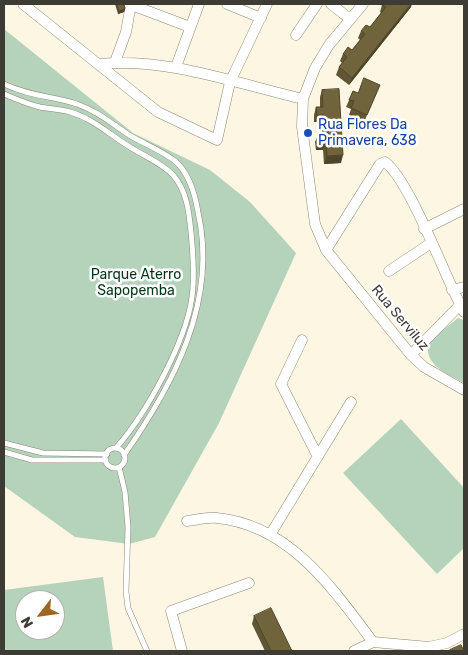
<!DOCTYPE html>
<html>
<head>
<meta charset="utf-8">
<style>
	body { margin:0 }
	#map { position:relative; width:468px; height:655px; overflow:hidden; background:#fcf6e3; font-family:Rubik,sans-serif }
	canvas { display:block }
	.frame { position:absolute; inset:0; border:5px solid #3e3b34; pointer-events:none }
	.north { position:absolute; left:15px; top:590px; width:50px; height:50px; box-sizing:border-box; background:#fff; border:1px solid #b2b1ae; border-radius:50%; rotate:240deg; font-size:14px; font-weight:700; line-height:20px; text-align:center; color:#3e3b34 }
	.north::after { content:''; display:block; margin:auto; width:18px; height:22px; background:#9d6621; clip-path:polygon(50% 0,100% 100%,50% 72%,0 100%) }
</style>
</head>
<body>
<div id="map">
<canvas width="468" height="655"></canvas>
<div class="frame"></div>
<div class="north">N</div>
</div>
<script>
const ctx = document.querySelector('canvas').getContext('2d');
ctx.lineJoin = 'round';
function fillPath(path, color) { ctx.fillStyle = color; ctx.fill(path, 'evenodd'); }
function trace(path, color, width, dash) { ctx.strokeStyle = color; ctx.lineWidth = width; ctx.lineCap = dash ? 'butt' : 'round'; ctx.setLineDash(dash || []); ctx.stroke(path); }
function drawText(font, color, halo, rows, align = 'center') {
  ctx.font = font + ' Rubik,sans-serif'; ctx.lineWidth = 5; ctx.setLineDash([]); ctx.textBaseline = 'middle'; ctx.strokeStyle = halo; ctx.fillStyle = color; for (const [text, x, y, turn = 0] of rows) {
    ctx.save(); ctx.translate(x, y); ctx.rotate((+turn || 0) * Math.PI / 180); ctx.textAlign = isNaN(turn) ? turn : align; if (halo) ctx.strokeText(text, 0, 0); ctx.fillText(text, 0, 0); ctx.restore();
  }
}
const green = new Path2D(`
	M4 29 133 133 210 170 250 202 296 253 219 423 155 537 129 544 75 537 4 486Z
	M458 318 464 320V383C447 373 424 366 428 342Z
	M401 419 464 488V548L437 574 343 473Z
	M103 577 113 651H4V590ZM25 600H55V630H25Z`);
const service = new Path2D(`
	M4 84C29 96 51 96 77 104 97 111 111 123 129 135 144 144 161 150 175 161 189 173 195 194 198 212 218 301 174 384 124 455
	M4 94C16 99 27 104 40 107 50 109 60 109 70 112 95 119 113 138 135 150 148 158 163 164 173 175 187 191 189 212 191 232 193 253 195 276 192 297 186 342 146 414 116 448
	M4 443 43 453 107 454
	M105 458a10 10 0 1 1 20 0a10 10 0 1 1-20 0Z
	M4 452 32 460H106
	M119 467 125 492 128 527 126 591 128 608 147 651`);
const minor = new Path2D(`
	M23 4 158 112 217 140 230 82 267 4
	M129 4 190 27
	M227 4 261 18
	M331 4 350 19
	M363 4 329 45 315 68 303 99 302 127 315 224 326 250 411 355 424 367 464 390
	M296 35 317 4
	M115 62 126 32 131 4
	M100 64C167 57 238 84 303 99
	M176 67 199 4
	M424 229 464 209
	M326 250 380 164 385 162C411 182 445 278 464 312
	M389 271 431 243
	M452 290 464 287
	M302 340 281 384 317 455
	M411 355 460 305
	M187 521C196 520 207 517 217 518 290 525 333 589 373 642
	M270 535 351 402
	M182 651 171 611 249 583
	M354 651 373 642 429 647 447 643 464 634`);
const wall = new Path2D(`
	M115 4H124L125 9 124 12 118 14Z
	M382 5 411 7 349 85 336 75 339 67 342 63 340 61 343 54 352 50 360 40 358 38 361 31 370 27 381 13 380 12Z
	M322 90 341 163 324 164 323 150H316L315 142 318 135H322L321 122H314V115L316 107H320V97Z
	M353 91 358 93 377 92 364 122 349 115 351 109 346 107Z
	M254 616 292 651H265L252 624Z`);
const shadedWall = new Path2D(`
	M411 4H412L411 7 349 85 352 78Z
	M125 9 124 12 118 14 119 11Z
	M317 115H324L321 122H314Z
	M326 142 323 150H316L319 143Z
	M343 155 341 163 324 164 327 156Z`);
const building = new Path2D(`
	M117 4H124L125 9 119 11Z
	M383 4H411L352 78 339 67 347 57 343 54 348 47 352 50 365 34 361 31 366 25 370 27 386 7 382 5Z
	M364 78 380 85 367 115 351 108 354 101 349 100 353 91 358 93Z
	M339 89 343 155 327 156 326 142 319 143 318 135H325L324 115H317L316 107H323L322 90Z
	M271 608 292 651H271L254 616Z
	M461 645 464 651H451L450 650Z`);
const markers = [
	[308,133,5,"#1a4fb4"]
];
const transitNames = [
	["Rua Flores Da",318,125],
	["Primavera, 638",318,141]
];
const parkNames = [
	["Parque Aterro",136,275],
	["Sapopemba",136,291]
];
const streetNames = [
	["Rua Serviluz",400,318,50]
];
fillPath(green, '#b5d2bb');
trace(service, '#8c8775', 6);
trace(minor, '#8c8775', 11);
trace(service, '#fff', 5);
trace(minor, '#fff', 10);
fillPath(wall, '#605634');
fillPath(shadedWall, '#4e462a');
fillPath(building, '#70643c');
trace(building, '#4e462a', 1);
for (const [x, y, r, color] of markers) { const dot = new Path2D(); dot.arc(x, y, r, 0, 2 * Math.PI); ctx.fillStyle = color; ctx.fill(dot); trace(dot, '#fff', 2); }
drawText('14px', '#164399', '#fff', transitNames, 'left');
drawText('14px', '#053519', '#fff', parkNames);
drawText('14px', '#3e3b34', '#fff', streetNames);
</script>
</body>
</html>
